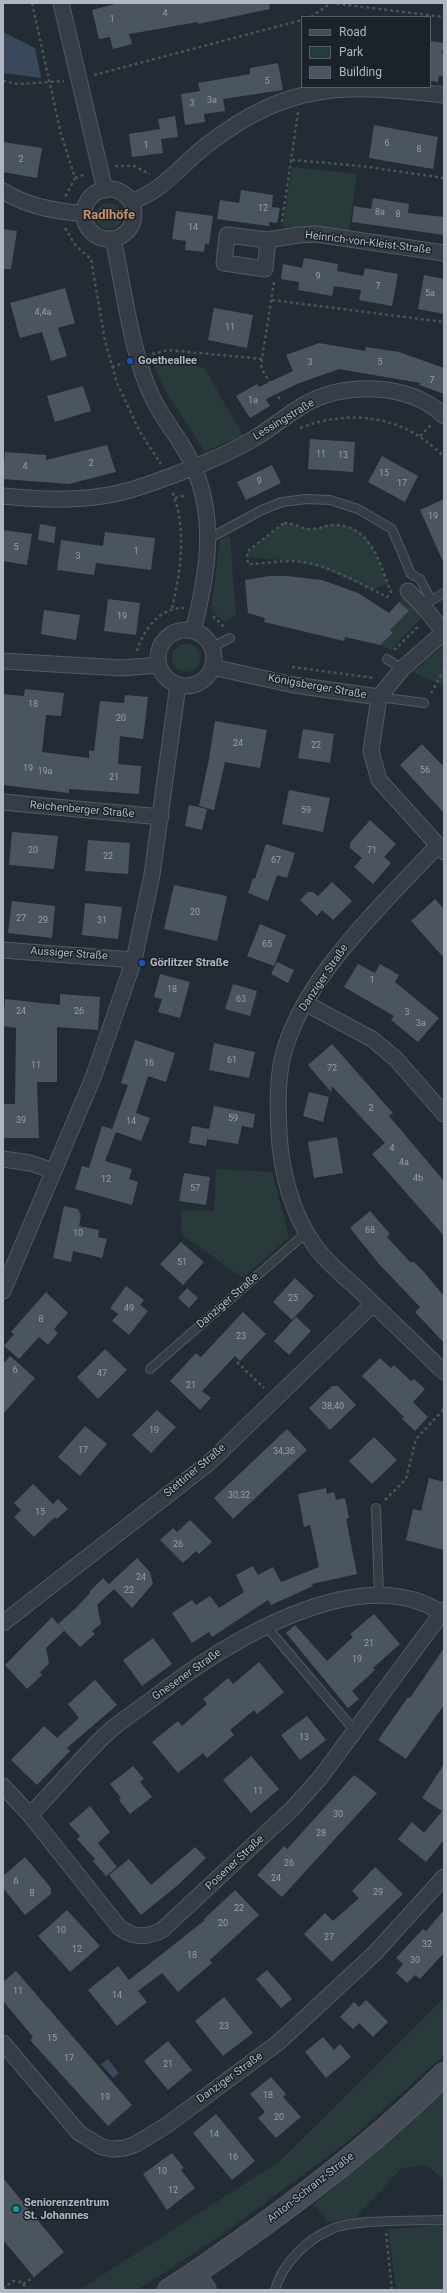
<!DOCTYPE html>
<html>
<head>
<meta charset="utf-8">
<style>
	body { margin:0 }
	#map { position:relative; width:447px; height:2293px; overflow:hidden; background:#232b35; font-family:Roboto,sans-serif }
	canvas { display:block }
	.frame { position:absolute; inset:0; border:4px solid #b1b7c2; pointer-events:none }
	.legend { position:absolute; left:301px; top:16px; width:130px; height:72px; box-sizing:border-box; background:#1b222a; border:1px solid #575e67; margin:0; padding:5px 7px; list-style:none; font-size:12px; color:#b1b7c2 }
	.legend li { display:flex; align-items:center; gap:8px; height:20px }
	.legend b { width:20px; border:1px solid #575e67 }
</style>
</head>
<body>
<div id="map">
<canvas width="447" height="2293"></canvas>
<div class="frame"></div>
<ul class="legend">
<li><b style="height:5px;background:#454c58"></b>Road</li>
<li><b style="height:11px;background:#293a3a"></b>Park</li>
<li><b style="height:11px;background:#4b5560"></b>Building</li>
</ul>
</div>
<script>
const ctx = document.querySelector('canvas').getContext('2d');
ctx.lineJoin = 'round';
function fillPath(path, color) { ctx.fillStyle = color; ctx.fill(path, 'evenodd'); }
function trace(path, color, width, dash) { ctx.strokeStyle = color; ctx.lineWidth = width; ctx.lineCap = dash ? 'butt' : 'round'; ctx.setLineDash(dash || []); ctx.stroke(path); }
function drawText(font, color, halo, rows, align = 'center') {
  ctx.font = font + ' Roboto,sans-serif'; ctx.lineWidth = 3; ctx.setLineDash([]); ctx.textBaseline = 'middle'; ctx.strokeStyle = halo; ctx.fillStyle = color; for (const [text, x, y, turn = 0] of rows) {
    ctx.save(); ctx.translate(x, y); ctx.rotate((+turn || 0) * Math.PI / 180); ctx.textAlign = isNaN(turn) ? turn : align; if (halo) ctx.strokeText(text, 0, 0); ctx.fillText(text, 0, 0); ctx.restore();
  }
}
const green = new Path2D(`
	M292 167 357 174 348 236 283 226Z
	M96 216a13 13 0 1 1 26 0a13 13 0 1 1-26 0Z
	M158 359 189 361 205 369 243 435 205 452 163 387 153 362Z
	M284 523C294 522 301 529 311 529 320 529 328 524 338 525 376 529 374 559 388 584L373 590 320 567 292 561 247 557V553Z
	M230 536 236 615 225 622 211 610 220 539Z
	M403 596 423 616 391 650 380 645 393 633 390 630 408 612 399 602Z
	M172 658a14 14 0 1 1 28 0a14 14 0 1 1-28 0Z
	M444 645V686L413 672Z
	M216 1169 272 1172 289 1237 243 1278 181 1234 182 1210 214 1211Z
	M444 1998V2055L346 2143 227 2231 176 2265 137 2290H79L280 2161Z
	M444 2084V2180L426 2165 402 2168 354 2219 328 2222 313 2205 404 2125Z
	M444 2225V2290H396L388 2229Z`);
const water = new Path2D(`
	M3 32 35 48 41 78 3 73Z
	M108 2059 119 2073 113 2078 101 2064Z`);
const building = new Path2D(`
	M119 3H269L270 9 198 24V22L129 34 132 44 113 49 110 37 99 39 92 10Z
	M430 41 444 43 442 54 444 55V76H439L438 82 430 81Z
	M278 63 283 90 223 99 225 111 204 114 205 122 185 125 181 94 200 91 198 83 250 74V68Z
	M175 116 178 137 161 139 163 153 132 157 129 134 160 129 158 119Z
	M374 125 438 137 433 169 369 158Z
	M3 142 42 148 37 178 3 172Z
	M241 190 273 195 272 207 280 208 277 223 269 222V226L217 219 220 200 239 203Z
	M373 198 409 204 408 213 444 217V235L352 222 354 206 371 209Z
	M176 211 213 216 209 244H205L204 252 185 250 186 241 172 239Z
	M3 229 17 231 11 269H3Z
	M304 258 338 264 337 271 363 276 365 268 398 274 392 306 359 300 361 290 334 286 332 296 298 290 299 282 281 279 283 264 302 268Z
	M424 275 444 279V314L418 309Z
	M65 288 75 323 58 328 67 356 51 361 42 332 20 338 10 303Z
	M214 308 253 315 247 348 208 340Z
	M319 343 365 351 366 347 399 352 444 368V394L419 385 420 383 339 369 297 384 266 399 270 406 250 418 236 396 257 384 259 387 293 371 286 355Z
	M83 386 91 411 55 422 47 396Z
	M310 439 355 442 353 472 308 469Z
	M107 445 116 472 69 484 3 479 5 452 46 455V460Z
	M382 456 418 476 405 502 368 482Z
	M272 465 281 483 246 500 237 482Z
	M444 499V564L420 510Z
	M40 524 56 527 54 543 38 540Z
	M3 530 32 534 27 565 3 561Z
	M105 532 155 538 151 570 96 563 94 575 57 570 61 540 103 546Z
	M269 576H287L322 580 358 593 389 613 399 602 409 611 390 630 393 633 380 645 345 637 344 641 264 622 265 618 248 613 245 580Z
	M108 599 140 603 136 635 104 631Z
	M44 610 80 615 76 640 41 634Z
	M25 689 64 693 61 716 46 715 42 752 89 758V750L94 751 100 701 124 703 125 695 148 697 143 739 120 736 118 764 141 766 139 794 69 789V793L3 785V694L24 696Z
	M215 721 267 730 260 768 225 762 214 810 199 806 209 759Z
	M303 729 334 734 330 763 298 758Z
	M422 744 444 767V813L400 765Z
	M289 790 330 798 323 832 282 824Z
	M189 805 207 809 202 830 185 826Z
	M370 820 396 844 384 857 391 863 373 884 354 867 362 858 350 848V843Z
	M12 832 58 836 54 869 9 865Z
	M88 840 130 843 128 874 85 871Z
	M266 844 295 853 287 878 277 875 268 901 248 893 253 878 255 879Z
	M332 882 352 901 333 920 322 910 317 916 300 900 308 892H313L318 896Z
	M174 885 227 896 217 941 164 929Z
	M435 899 444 909V958L411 921Z
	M12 901 55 906 52 938 8 933Z
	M85 903 122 907 118 939 82 935Z
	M260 924 286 935 274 966 247 956Z
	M277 962 294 970 288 983 271 974Z
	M358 964 375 973 380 964 399 975 395 982 439 1018 418 1042 391 1020 394 1016 344 987Z
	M160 974 190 982 180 1018 158 1012 162 999 154 997Z
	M233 984 257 991 250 1016 225 1009Z
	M60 994 100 997 98 1030 57 1027V1082H37L39 1138H3V1104H15L16 1028 3 1026 5 999 60 1005Z
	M135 1040 175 1053 166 1082 148 1076 136 1113 150 1118 141 1141 116 1132 105 1161 132 1169 129 1179 138 1182 132 1205 75 1189 82 1166 89 1168 102 1126 112 1129 128 1085 121 1083Z
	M214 1043 255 1052 249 1078 209 1070Z
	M332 1044 393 1113 389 1116 444 1181V1236L372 1154 385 1143 332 1086 331 1092 308 1065Z
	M309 1092 329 1097 323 1122 303 1116Z
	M214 1106 255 1114 253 1128 242 1126 238 1144 207 1139Z
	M192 1126 209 1129 206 1146 189 1143Z
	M337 1137 343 1173 314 1178 308 1142Z
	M184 1173 210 1177 206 1205 179 1201Z
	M64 1206 78 1209 81 1216 79 1226 99 1230 98 1237 107 1239 102 1258 73 1251 71 1262 53 1258Z
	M370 1211 390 1234 387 1237 410 1262H414L424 1272 444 1296V1343L415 1312 420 1307 379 1264 350 1228Z
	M181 1242 204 1262 183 1285 160 1264Z
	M295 1278 314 1296 292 1320 273 1302Z
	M126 1286 144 1300 140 1305 148 1311 129 1335 112 1321 118 1314 110 1308Z
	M187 1288 198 1298 189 1308 178 1298Z
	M46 1292 68 1313 54 1329 58 1333 48 1345 39 1337 19 1359 4 1346 14 1334 11 1332Z
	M243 1312 266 1334 240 1361 235 1356 202 1391 211 1398 200 1410 170 1381 196 1353 201 1357Z
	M296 1317 311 1331 289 1355 274 1341Z
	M105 1349 127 1370 98 1399 77 1377Z
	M10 1356 35 1378 3 1414V1364Z
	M380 1358 391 1368 394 1365 411 1381 414 1379 425 1389 413 1402 428 1417 415 1431 402 1419 404 1417 362 1376Z
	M332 1386H338L356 1405 330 1430 309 1408Z
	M157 1410 176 1427 151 1453 132 1435Z
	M85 1426 107 1444 80 1476 58 1457Z
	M287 1429 307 1450 233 1519 214 1498Z
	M374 1437 397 1460 372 1484 349 1461Z
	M429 1478 444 1482V1550L406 1540 413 1509 421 1511Z
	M33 1484 53 1504 58 1499 68 1509 57 1519 55 1517 34 1537 14 1517 21 1510 14 1503Z
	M326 1488 327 1494 334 1492 336 1500 345 1498 349 1518 346 1519 357 1574 312 1584 313 1586 271 1605 268 1600 212 1637 209 1632 192 1643 172 1613 192 1600 196 1605 210 1596 219 1608 244 1592 236 1575 253 1566 258 1575 273 1567 281 1582 319 1567 310 1525 304 1527 298 1494Z
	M190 1520 212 1542 199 1554 196 1551 183 1563 160 1540 173 1528 177 1532Z
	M137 1558 150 1572 153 1584 132 1608 114 1589 97 1605 101 1624 92 1631 95 1634 80 1647 58 1624 76 1608 90 1593 89 1592 103 1578 112 1587 109 1584Z
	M374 1614 400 1644 373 1668 375 1670 352 1691 359 1699 348 1708 286 1633 295 1625 327 1661 353 1637 350 1634Z
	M52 1617 64 1631 46 1648 49 1664 40 1672 42 1675 27 1689 5 1665Z
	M153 1638 172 1664 142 1686 123 1660Z
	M444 1648V1705L406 1759 378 1740 408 1697 410 1698Z
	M259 1662 284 1692 257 1714 254 1710 230 1730 234 1735 207 1758 203 1753 178 1773 152 1742 178 1721 182 1726 207 1704 203 1699 228 1678 233 1684Z
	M95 1680 117 1705 67 1748 70 1751 37 1785 11 1760 44 1726 57 1738 79 1718 68 1704Z
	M307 1716 326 1740 300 1760 281 1735Z
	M251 1756 279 1789 251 1813 223 1780Z
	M444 1764V1840L426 1862 398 1839 412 1822 424 1833 442 1811 422 1798Z
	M133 1766 144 1779 140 1782 152 1797 130 1814 119 1800 121 1798 110 1784Z
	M354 1775 377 1793 282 1897 257 1875 284 1846 287 1849Z
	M90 1806 110 1832 98 1843 117 1867 106 1876 93 1861 95 1859 77 1839 80 1836 69 1824Z
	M195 1847 206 1858 178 1885 141 1915 109 1875 129 1859 151 1885Z
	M25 1857 51 1888V1894L25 1915 3 1888V1876Z
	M375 1867 403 1894 332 1962 304 1934 325 1913 333 1921 359 1898 352 1891Z
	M235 1890 259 1915 210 1960 212 1963 178 1992 162 1973 138 1991 147 2002 117 2026 88 1990 118 1966 129 1980 205 1920 204 1919Z
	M67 1910 100 1946 70 1972 38 1936Z
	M444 1910V1953L420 1979 415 1975 407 1983 396 1973 403 1964 396 1958 423 1929 426 1931Z
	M267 1970 292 1999 281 2008 256 1979Z
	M16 1971 132 2105 108 2126 30 2040 33 2037 3 2001V1982Z
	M224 1997 253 2033 223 2056 195 2021Z
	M366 2000 388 2022 373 2037 359 2023 353 2029 340 2017 354 2002 359 2007Z
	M323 2037 334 2050 340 2044 351 2057 326 2078 305 2052Z
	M168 2041 192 2070 168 2090 144 2061Z
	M271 2077 286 2094 283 2097 301 2117 276 2138 258 2118 265 2112 250 2094Z
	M216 2114 255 2161 232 2180 193 2133Z
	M172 2153 184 2168 181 2170 195 2188 167 2210 143 2174Z
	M3 2178 64 2252 34 2277 3 2240Z`);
const path = new Path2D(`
	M32 3 61 134 75 178 65 197
	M311 17 331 3 444 17
	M94 75 302 20
	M3 81 18 84 64 81
	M292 160 361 166 444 178
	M115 166H134L150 174
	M75 178 86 174
	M282 222 298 112
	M65 228 76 246 91 259 105 341 117 383 140 432 161 464
	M274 282 261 365 263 371 281 401
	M272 300 444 322
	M152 354 168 350 262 359
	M112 367 124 363
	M300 428C352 408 405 416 444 457
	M420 436 431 425
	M175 498 187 495
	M284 523C294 522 301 530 311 529 320 529 327 525 335 525 372 526 380 565 391 592L387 597C358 583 325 562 292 561 277 561 262 564 248 564L247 553 249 550Z
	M172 608C181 571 187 528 172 491
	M213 616 225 628
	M394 650 419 626
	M137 651C143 630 160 607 184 608
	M292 667 374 678
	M431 693 444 670
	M237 1362 264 1388
	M385 1500 406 1479 416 1439 444 1409
	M386 2233 392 2290
	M23 2284 34 2277
	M3 2289 13 2281 21 2282 28 2290`);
const lane = new Path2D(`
	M208 539 262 510 282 502 306 499 330 500 358 509 392 529 411 574 420 579 431 600
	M427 603 444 593
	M212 647 230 638
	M387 659 402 669
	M379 697 424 703
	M150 1369 306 1233
	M376 1508 379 1596
	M266 1626 355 1731
	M275 2290C282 2264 307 2239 332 2229 355 2219 416 2221 444 2220`);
const street = new Path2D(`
	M61 3 105 190
	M84 214a25 25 0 1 1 50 0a25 25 0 1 1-50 0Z
	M3 191C28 207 56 211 85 214
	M131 202C163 191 182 164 208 144 290 81 346 84 444 95
	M113 239C124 289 131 352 152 397 164 422 184 443 194 468 217 521 207 577 193 631
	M268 240 265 269 224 263 227 235 268 240 298 235 316 234 444 253
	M3 496C52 501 100 502 146 485 183 472 221 458 255 438 273 427 289 413 307 403 348 382 410 383 444 416
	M408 591 423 606 444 632
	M158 658a28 28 0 1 1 56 0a28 28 0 1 1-56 0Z
	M444 632 402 669 379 697 371 751 379 780 444 852
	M3 661 122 668 159 665
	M212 667 294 685 379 697
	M3 802 161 817
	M438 845C384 904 300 979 282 1060 277 1084 278 1109 279 1133 281 1172 292 1214 315 1246 327 1263 345 1277 360 1291 388 1318 416 1345 444 1372
	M3 950 134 960
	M305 1003 372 1039 396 1059 444 1114
	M3 1159 30 1163 54 1171
	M3 1291 93 1078 134 960 152 875 178 685
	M3 1623 210 1462 373 1304
	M3 1786 30 1815 119 1927C133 1938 146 1938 162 1930L292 1809 320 1778 444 1610
	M30 1815C55 1789 78 1762 103 1737 117 1723 135 1712 151 1700 219 1647 357 1557 442 1613
	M3 2043 79 2133 102 2147 113 2149 125 2148 136 2144 167 2125 279 2042 375 1953 444 1877`);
const secondary = new Path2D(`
	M194 2275 205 2290
	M169 2290C200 2271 229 2249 259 2228 324 2181 387 2131 444 2074`);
const markers = [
	[130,361,4,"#1a4fb4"],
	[142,963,4,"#1a4fb4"],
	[16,2209,4,"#0f9aa8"]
];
const numberNames = [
	["4",165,14],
	["1",112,20],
	["5",267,82],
	["3a",212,101],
	["3",192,104],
	["6",387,144],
	["1",146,146],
	["8",419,150],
	["2",21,160],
	["12",263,209],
	["8a",380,213],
	["8",398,215],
	["14",193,228],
	["9",318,277],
	["7",378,287],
	["5a",430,294],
	["4,4a",43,313],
	["11",230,328],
	["3",310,363],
	["5",380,363],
	["7",432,381],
	["1a",253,401],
	["11",321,455],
	["13",343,456],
	["2",91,464],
	["4",25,467],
	["15",384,474],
	["9",259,482],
	["17",402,484],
	["19",433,517],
	["5",16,548],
	["1",136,552],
	["3",78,557],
	["19",122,617],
	["18",33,705],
	["20",121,719],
	["24",238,744],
	["22",316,746],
	["19",28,769],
	["56",425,771],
	["19a",45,772],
	["21",114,778],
	["59",306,811],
	["20",33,851],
	["71",372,851],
	["22",108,857],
	["67",276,861],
	["20",195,913],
	["27",21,919],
	["29",43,921],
	["31",102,921],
	["65",267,945],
	["1",372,981],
	["18",172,990],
	["63",241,1000],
	["24",21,1012],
	["26",79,1012],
	["3",407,1013],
	["3a",421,1024],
	["61",232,1061],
	["16",149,1064],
	["11",36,1066],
	["72",332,1069],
	["2",371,1109],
	["59",233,1119],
	["39",21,1121],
	["14",131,1122],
	["4",392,1149],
	["4a",404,1163],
	["4b",418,1179],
	["12",106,1180],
	["57",195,1189],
	["68",370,1231],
	["10",78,1234],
	["51",182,1263],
	["25",293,1299],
	["49",129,1309],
	["8",41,1320],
	["23",241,1337],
	["6",15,1371],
	["47",102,1374],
	["21",191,1386],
	["38,40",333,1407],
	["19",154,1431],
	["17",83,1451],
	["34,36",284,1452],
	["30,32",239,1496],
	["15",40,1513],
	["26",178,1545],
	["24",141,1578],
	["22",129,1591],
	["21",369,1644],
	["19",357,1660],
	["13",304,1738],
	["11",258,1792],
	["30",338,1815],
	["28",321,1834],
	["26",289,1864],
	["24",276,1879],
	["6",16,1882],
	["29",378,1893],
	["8",32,1894],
	["22",239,1909],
	["20",223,1924],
	["10",61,1931],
	["27",329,1938],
	["32",427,1945],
	["12",77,1950],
	["18",192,1956],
	["30",415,1961],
	["11",18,1992],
	["14",117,1996],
	["23",224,2027],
	["15",52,2039],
	["17",69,2059],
	["21",168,2065],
	["18",268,2096],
	["19",105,2098],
	["20",279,2118],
	["14",214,2135],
	["16",233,2158],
	["10",162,2172],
	["12",173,2191]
];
const streetNames = [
	["Heinrich-von-Kleist-Straße",368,243,7],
	["Lessingstraße",284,420,-31],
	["Königsberger Straße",317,687,10],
	["Reichenberger Straße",82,810,5],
	["Aussiger Straße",69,954,4],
	["Danziger Straße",324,978,-56],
	["Danziger Straße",228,1301,-41],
	["Stettiner Straße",195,1471,-40],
	["Gnesener Straße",187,1675,-35],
	["Posener Straße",235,1863,-43],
	["Danziger Straße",230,2078,-36],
	["Anton-Schranz-Straße",311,2188,-38]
];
const poiNames = [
	["Goetheallee",138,361],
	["Görlitzer Straße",150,963],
	["Seniorenzentrum",24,2203],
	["St. Johannes",24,2216]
];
const quarterNames = [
	["Radlhöfe",109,216]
];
fillPath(green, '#293a3a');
fillPath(water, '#3a485c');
fillPath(building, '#4b5560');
trace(lane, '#545a63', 10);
trace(street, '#545a63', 17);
trace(secondary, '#545a63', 24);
trace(path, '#465558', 2.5, [3, 3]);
trace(lane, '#363d46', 8);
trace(street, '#363d46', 15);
trace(secondary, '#454c58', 22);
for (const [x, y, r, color] of markers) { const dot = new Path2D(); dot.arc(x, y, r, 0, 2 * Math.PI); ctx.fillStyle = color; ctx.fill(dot); trace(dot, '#1b222a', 1.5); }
drawText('9px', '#989eaa', null, numberNames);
drawText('11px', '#b1b7c2', '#1b222a', streetNames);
drawText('bold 11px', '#b1b7c2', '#1b222a', poiNames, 'left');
drawText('bold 13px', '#c59168', '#1b222a', quarterNames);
</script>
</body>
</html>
